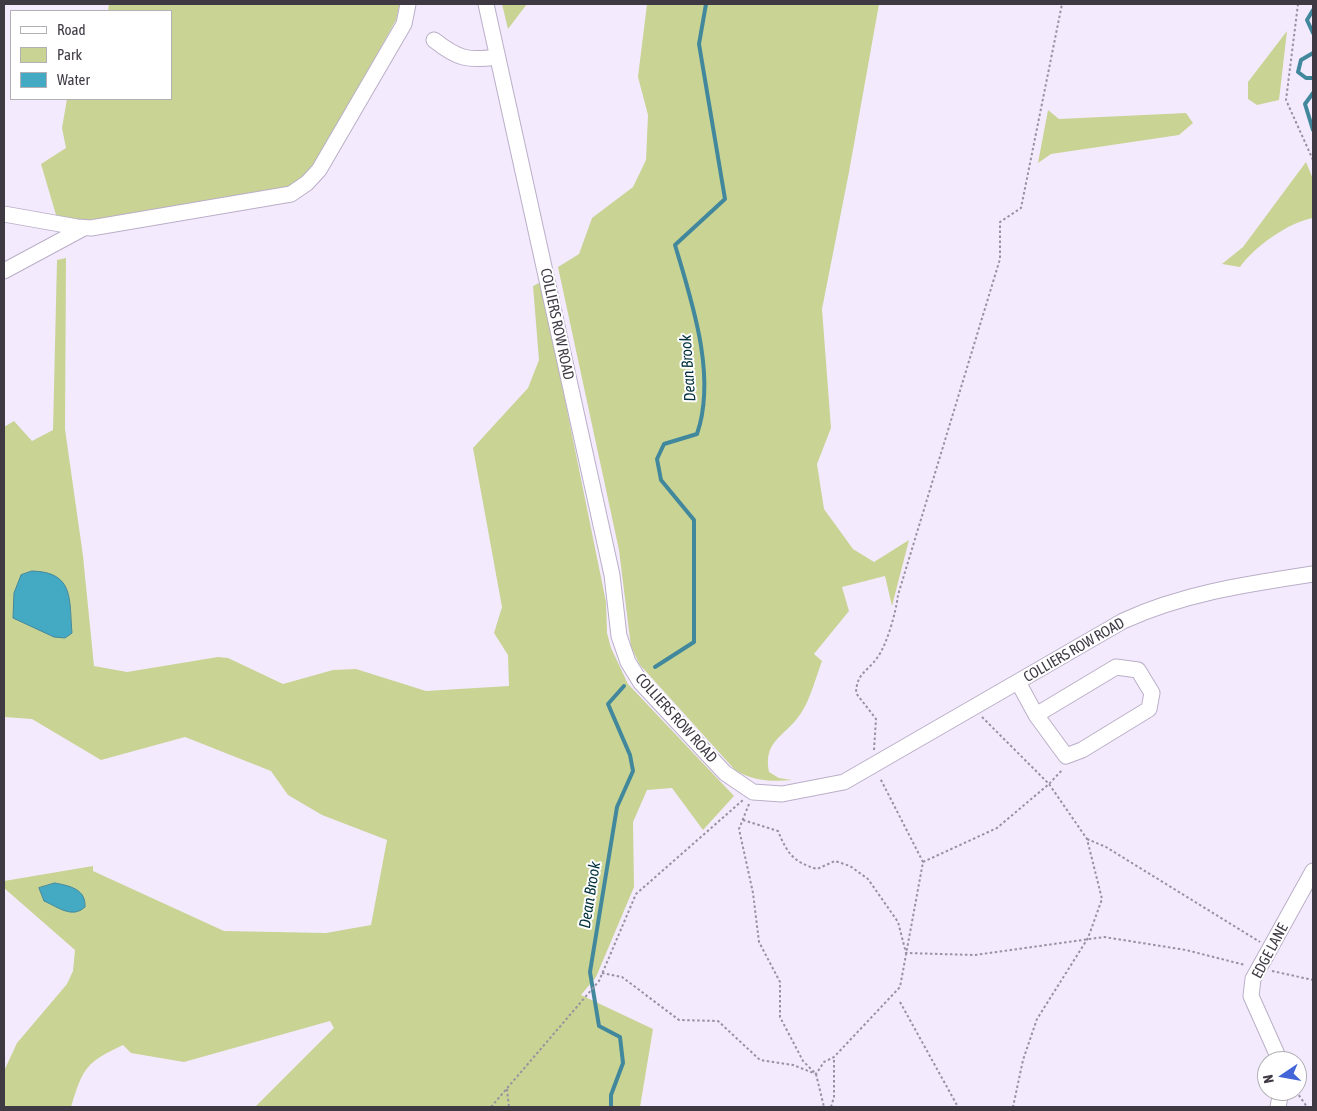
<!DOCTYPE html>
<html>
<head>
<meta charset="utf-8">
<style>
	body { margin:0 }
	#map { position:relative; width:1317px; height:1111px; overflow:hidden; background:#f4eafe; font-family:"Asap Condensed",sans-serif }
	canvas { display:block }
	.frame { position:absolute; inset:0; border:5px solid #3e3943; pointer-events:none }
	.legend { position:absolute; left:10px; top:10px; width:162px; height:90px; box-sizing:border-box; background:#fff; border:1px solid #b2b0b4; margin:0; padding:6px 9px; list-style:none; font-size:15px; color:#3e3943 }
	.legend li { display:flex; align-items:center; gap:10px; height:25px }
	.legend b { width:25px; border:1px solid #b2b0b4 }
	.north { position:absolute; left:1257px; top:1051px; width:50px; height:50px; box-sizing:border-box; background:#fff; border:1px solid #b2b0b4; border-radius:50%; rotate:258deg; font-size:14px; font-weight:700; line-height:20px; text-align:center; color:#3e3943 }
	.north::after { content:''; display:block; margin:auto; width:18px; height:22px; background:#4265d7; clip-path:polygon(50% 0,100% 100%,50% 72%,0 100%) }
</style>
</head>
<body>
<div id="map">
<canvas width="1317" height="1111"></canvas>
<div class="frame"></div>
<ul class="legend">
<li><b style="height:6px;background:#fff"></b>Road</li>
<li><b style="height:14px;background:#c9d394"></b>Park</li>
<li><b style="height:14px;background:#44aac4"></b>Water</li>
</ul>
<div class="north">N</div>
</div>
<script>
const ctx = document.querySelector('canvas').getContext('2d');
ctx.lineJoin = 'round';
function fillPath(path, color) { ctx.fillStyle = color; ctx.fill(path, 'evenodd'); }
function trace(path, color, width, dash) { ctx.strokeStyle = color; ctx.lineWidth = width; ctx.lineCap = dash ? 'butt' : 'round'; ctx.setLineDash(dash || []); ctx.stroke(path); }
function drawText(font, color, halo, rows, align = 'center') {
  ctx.font = font + ' "Asap Condensed",sans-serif'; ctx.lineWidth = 4; ctx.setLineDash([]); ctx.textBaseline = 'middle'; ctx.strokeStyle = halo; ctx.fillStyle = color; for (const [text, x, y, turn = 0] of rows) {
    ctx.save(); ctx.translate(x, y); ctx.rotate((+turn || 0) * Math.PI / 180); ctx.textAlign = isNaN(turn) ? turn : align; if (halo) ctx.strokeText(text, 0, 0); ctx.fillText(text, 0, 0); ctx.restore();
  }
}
const green = new Path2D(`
	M109 4H400L396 20 314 168 288 189 215 203 78 222 56 215 41 164 66 148 62 128 67 99H171V11H108Z
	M502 4H527L508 29Z
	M647 4H879L849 172 822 309 831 428 817 464 824 509 853 549 874 562 909 540 892 606 885 576 842 587 849 611 814 654 822 661C816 677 809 704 799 716 784 737 763 741 769 772L779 778 792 780C771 782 753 781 735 770L640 665 631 647 619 550 558 267 579 254 592 218 633 187 646 160 648 115 638 77Z
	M1287 31 1279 100 1257 105 1248 99V82Z
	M1048 110 1059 119 1186 113 1193 123 1179 135 1051 154 1038 163Z
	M1306 162 1313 179V218C1289 222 1254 247 1240 267L1222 264 1243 247Z
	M66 258 65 429 83 556 94 666 127 672 218 657 228 658 283 684 333 670 356 669 426 691 509 686 508 655 494 633 502 607 473 448 528 388 539 360 533 286 541 282 606 602 607 633 611 648 628 684 734 796 703 830 672 788 647 790 633 822 634 887 596 977 581 995 653 1029 640 1107H255L334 1028 330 1021 184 1062 131 1053 123 1045C85 1063 83 1068 71 1107H4V1071L17 1043 67 984 73 971 75 950 4 888V881L93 866V871L224 931 326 933 371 925 387 840 322 815 288 795 271 771 185 737 101 760 32 719 4 717V427L14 421 32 441 53 430 57 260Z`);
const water = new Path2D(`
	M32 571C75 572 69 600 72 633L65 638 54 637 13 618 14 593 21 575Z
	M55 883C70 886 86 889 85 907 72 919 58 907 44 901L39 888Z`);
const stream = new Path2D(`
	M1313 10 1307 20 1313 33
	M1313 53 1301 60 1298 72 1306 78H1313
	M1313 93 1305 104 1313 130
	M655 667 694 642V520L661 480 657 459 664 444 697 434C717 376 692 302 675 245L725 199 699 44 706 4
	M611 1107V1095L623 1063 620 1037 599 1026 590 972 617 807 633 771 630 755 608 704 624 686`);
const path = new Path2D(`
	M1298 4 1286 100 1313 160
	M982 717 1049 784 1087 839 1102 899 1088 938 1037 1019 1023 1060 1013 1107
	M874 750 876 719 856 693C857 673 866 673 877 658 887 645 896 612 898 595L1000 259V222L1021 208 1062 4
	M749 804 739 829 753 893 759 942 780 982V1017L803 1061 816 1074 824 1107
	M743 820 778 831C787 853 793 862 817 869L835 861 850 866 868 879 898 922 906 953 975 955 1104 937 1186 950 1245 965
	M1087 839 1106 847 1260 942
	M923 862 997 828 1049 784 1063 769
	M1272 971 1313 980
	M602 973 622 977 679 1020 718 1021 760 1060 793 1065 816 1074 824 1062 834 1057 900 987 923 862 880 778
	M900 1002 958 1107
	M507 1089 509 1107
	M1296 1091 1307 1107
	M491 1107 599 981 636 894 743 800
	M831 1107 834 1097V1057`);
const minor = new Path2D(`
	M486 4 612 575 619 636 628 662 641 683 725 773 753 792 782 794 844 782 1123 621C1184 593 1248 584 1313 574
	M434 40C458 59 468 61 497 57
	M4 214 77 227 91 228 291 194 307 183 319 170 404 24 408 4
	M4 271 84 228
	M1018 682 1036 715 1066 756 1082 750 1149 709 1152 693 1138 670 1116 667 1036 715
	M1280 1061 1251 996 1253 979 1313 871
	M1278 1107 1281 1091`);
const streetNames = [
	["COLLIERS ROW ROAD",557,324,78],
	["COLLIERS ROW ROAD",1074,650,-30],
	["COLLIERS ROW ROAD",676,718,48],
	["EDGE LANE",1270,951,-62]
];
const waterNames = [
	["Dean Brook",688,368,-94],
	["Dean Brook",590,895,-81]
];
fillPath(green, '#c9d394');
fillPath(water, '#44aac4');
trace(water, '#42889d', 1);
trace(stream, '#42889d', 4);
trace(minor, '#baafc7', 17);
trace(path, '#9891a0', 2, [2.5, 2.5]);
trace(minor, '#fff', 15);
drawText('15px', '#3e3943', '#fff', streetNames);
drawText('italic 16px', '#00303b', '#fff', waterNames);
</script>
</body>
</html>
